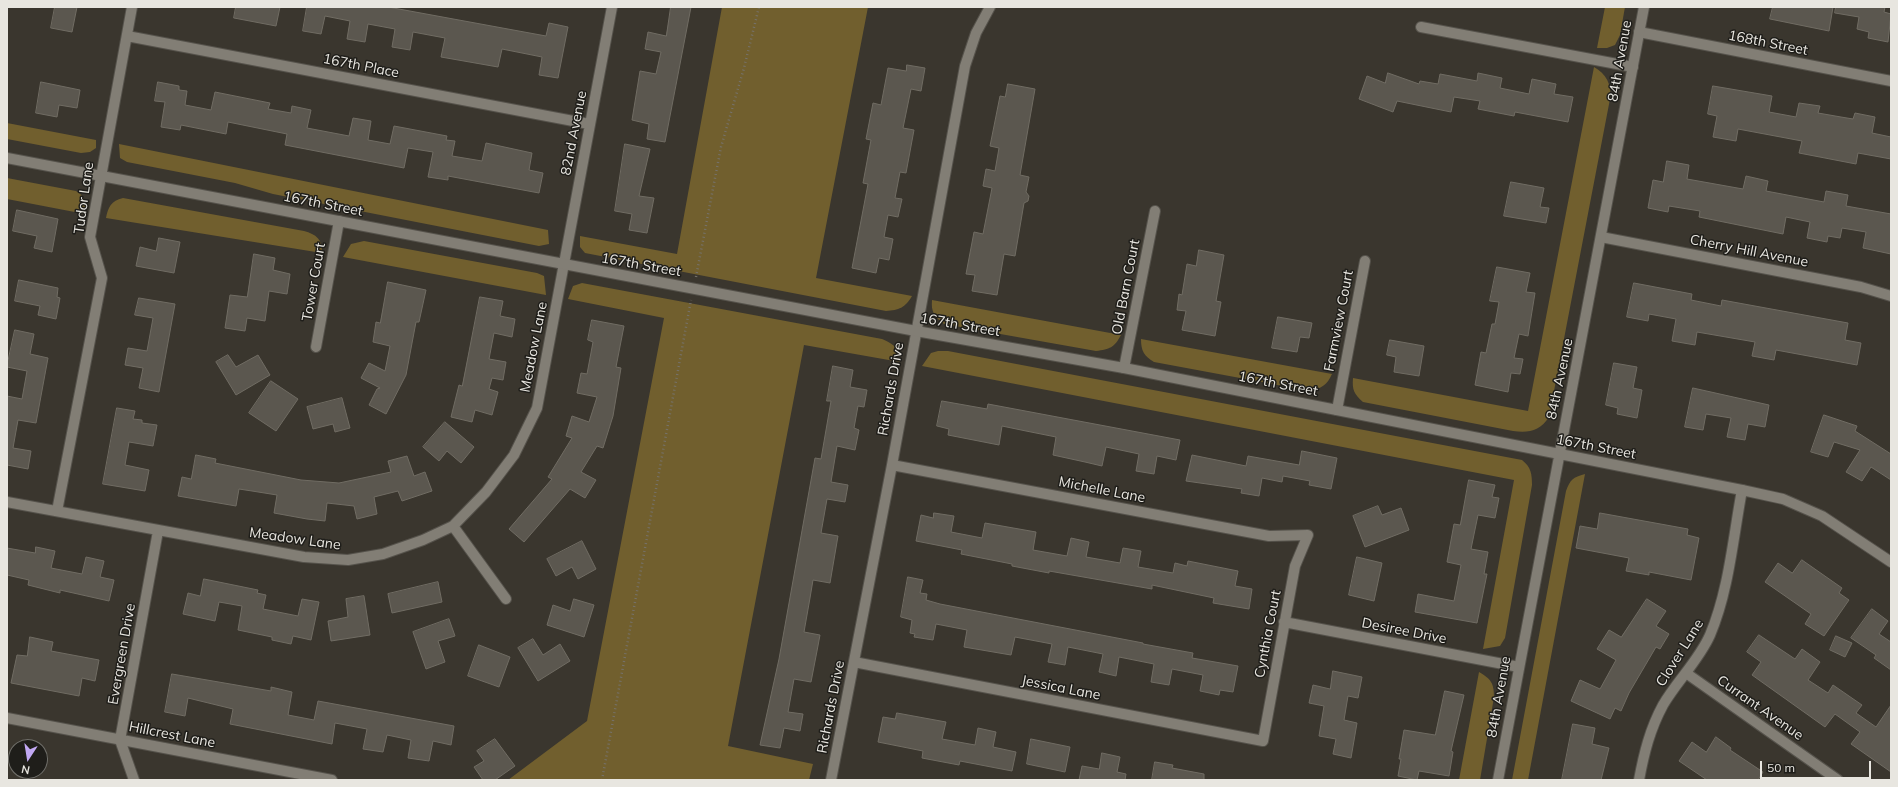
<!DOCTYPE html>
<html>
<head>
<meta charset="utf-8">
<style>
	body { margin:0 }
	#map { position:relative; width:1898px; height:787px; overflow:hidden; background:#3a362e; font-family:Mulish,sans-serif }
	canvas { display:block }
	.frame { position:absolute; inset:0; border:8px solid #e8e6e0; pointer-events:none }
	.north { position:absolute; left:8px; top:739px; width:40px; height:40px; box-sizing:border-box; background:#1f1e1a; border:1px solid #6f6e69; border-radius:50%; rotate:192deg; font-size:11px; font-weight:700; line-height:16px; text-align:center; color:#e8e6e0 }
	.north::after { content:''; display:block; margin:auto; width:14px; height:18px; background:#c1a8f3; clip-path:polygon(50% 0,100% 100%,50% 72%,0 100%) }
	.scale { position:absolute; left:1760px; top:761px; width:111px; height:18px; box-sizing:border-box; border:2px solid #e8e6e0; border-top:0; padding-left:5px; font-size:12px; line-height:14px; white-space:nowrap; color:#e8e6e0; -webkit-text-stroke:3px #1f1e1a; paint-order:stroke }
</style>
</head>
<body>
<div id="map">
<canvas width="1898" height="787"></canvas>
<div class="frame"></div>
<div class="north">N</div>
<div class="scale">50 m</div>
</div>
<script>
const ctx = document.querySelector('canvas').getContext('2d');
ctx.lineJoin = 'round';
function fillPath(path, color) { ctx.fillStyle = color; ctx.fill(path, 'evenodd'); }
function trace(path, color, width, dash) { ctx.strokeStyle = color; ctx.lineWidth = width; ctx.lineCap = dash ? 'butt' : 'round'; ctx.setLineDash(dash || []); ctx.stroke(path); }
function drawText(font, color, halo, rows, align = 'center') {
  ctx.font = font + ' Mulish,sans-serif'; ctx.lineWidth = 3; ctx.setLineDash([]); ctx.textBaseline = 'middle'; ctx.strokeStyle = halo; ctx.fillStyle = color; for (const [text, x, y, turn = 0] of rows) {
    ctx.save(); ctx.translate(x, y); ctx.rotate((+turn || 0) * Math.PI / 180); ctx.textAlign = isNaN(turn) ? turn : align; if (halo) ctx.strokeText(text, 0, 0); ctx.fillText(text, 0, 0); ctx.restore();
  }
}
const green = new Path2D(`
	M722 7H868L816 278 912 296C905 308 899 310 886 311L585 253 580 247V236L677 254Z
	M1605 7H1625L1620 35 1615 45 1607 48H1597Z
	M1594 67C1606 74 1612 84 1610 99L1549 417C1540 431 1529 433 1513 431L1363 402C1354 394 1352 390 1353 378L1528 411Z
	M7 123 96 140V148L90 152 81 153 7 139Z
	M119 144 548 230 549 244 539 246 273 194 235 183 127 162 120 158Z
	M7 178 76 191C86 197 86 203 85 214L7 199Z
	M123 198 304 231C316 234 323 240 322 253L106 218C108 207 111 201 123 198Z
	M364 241 537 273 544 276 546 295 343 257 351 244Z
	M582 283 882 339C895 345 898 347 900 362L804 345 728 746 813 764 809 780H508L587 721 664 318 568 299 573 286Z
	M932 300 1121 335C1114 348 1110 349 1096 351L944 324C934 316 931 312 932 300Z
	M1141 339 1332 374C1327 385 1322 388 1310 391L1154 362C1144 356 1141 351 1141 339Z
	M938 351H948L1522 460C1531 467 1532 474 1532 485L1505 638 1500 646 1483 649 1514 480 922 366 931 353Z
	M1585 474 1528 780H1512L1566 491C1570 480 1573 477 1585 474Z
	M1479 672C1491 679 1494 683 1494 697L1480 780H1459Z`);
const building = new Path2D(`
	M55 7H77L72 32 51 28Z
	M236 7H280L276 26 234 18Z
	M307 7H388L546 36 549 23 568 27 558 78 539 75 542 57 502 49 498 67 441 57 445 38 413 32 410 50 392 47 395 29 368 24 365 42 347 39 350 21 325 16 321 34 303 31Z
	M671 7H691L665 142 647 139 649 124 632 120 640 71 656 74 661 52 645 49 648 32 666 36Z
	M1773 7H1833L1829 31 1770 19Z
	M1836 7H1885L1884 12 1891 14 1888 42 1868 38 1869 32 1857 29 1859 17 1835 13Z
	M907 65 925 68 921 91 911 89 903 128 914 130 906 173 900 172 895 198 902 199 898 217 888 215 884 237 893 239 889 260 879 258 876 273 852 268 868 184 863 183 871 140 866 139 873 103 881 105 888 68 906 71Z
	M1388 73 1419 84 1420 81 1438 84 1440 74 1477 81 1478 73 1502 78 1500 88 1529 94 1532 79 1556 84 1554 94 1573 97 1568 122 1515 112 1514 116 1478 109 1480 101 1454 97 1451 112 1397 101 1393 112 1359 99 1367 76 1385 83Z
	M41 82 80 90 77 108 59 105 57 117 36 113Z
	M158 82 179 86V90L187 91 185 105 211 110 215 92 270 103 268 109 291 113 292 106 311 110 307 128 349 136 353 118 371 121 368 140 390 144 394 126 447 136 446 140 455 141 452 156 482 161 486 143 532 153 529 170 543 173 539 193 448 176V180L428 177 433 152 408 148 404 168 285 145 287 134 228 122 226 134 181 125 180 130 161 127 165 102 155 101Z
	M1008 84 1035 89 1020 175 1029 177 1026 192 1029 196 1028 201 1024 203 1015 256 1004 254 997 295 972 291 975 275 966 274 974 232 983 234 992 188 983 186 986 169 995 171 999 148 990 146 1000 96 1005 97Z
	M1713 86 1772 96 1769 112 1796 117 1799 103 1820 106 1818 113 1841 117 1853 119 1855 113 1875 117 1872 133 1891 137V159L1858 153 1856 164 1799 153 1802 141 1738 129 1736 141 1713 137 1717 116 1708 114Z
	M625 144 650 149 639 196 654 198 647 233 629 230 632 214 615 211Z
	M1667 161 1689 165 1687 179 1743 189 1746 176 1768 181 1766 191 1824 202 1826 191 1848 195 1846 206 1891 214V254L1863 248 1866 232 1842 228 1840 238 1828 236 1827 242 1807 238 1810 222 1786 217 1783 234 1699 217 1700 211 1669 206 1668 212 1648 208 1653 180 1663 182Z
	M1511 182 1544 188 1540 207 1549 208 1546 223 1504 216Z
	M17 210 58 219 52 252 34 248 37 236 13 231Z
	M159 238 180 242 174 273 136 266 140 247 156 251Z
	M1199 250 1224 255 1216 301 1221 302 1215 336 1182 330 1186 311 1177 310 1179 294 1182 295 1187 264 1196 266Z
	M254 254 275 258 273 270 290 274 287 294 269 291 265 321 247 318 245 331 225 328 230 295 247 297Z
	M1497 267 1530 273 1526 292 1535 293 1528 336 1519 334 1514 358 1523 359 1520 374 1511 373 1508 392 1475 385 1481 352 1486 353 1492 324H1495L1499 302 1490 301Z
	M19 280 58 288 57 297 60 298 56 319 38 315 40 306 15 301Z
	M388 282 426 290 419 322H416L406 375 386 414 369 405 377 389 380 388 361 378 369 363 385 371 390 346 373 342 376 322 380 323Z
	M1634 283 1692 294 1691 300 1721 306 1722 300 1848 323 1845 340 1861 343 1857 365 1776 350 1774 360 1752 356 1755 342 1697 332 1695 345 1672 341 1676 319 1649 314 1648 321 1627 317Z
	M480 297 503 301 500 316 515 319 512 337 494 333 489 359 506 362 503 380 492 378 489 389 498 392 492 415 475 410 472 422 451 417 459 385 462 386Z
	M139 298 175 304 159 392 139 388 143 368 125 365 128 348 147 351 153 318 135 315Z
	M1278 317 1312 323 1309 338 1300 337 1297 352 1272 348Z
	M592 320 624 326 616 367 621 368 613 416 603 448 597 446 581 472 596 480 585 498 570 489 524 542 509 529 552 479 548 477 572 438 566 436 572 416 589 422 597 397 577 393 581 373 587 374 593 342 588 340Z
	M15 330 34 334 30 354 48 358 36 423 18 420 13 448 31 451 28 469 7 465V396L22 399 27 371 7 367Z
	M1390 340 1424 346 1419 376 1394 372 1396 357 1387 355Z
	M228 355 236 367 258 355 270 375 236 395 216 362Z
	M1614 363 1637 367 1633 388 1642 390 1637 418 1617 414 1618 408 1606 405Z
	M833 366 853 370 850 387 867 390 864 407 858 406 854 428 859 430 855 450 837 446 831 482 848 485 845 502 827 499 821 533 838 536 830 583 813 580 810 598 804 632 820 635 817 651 811 682 794 679 788 712 803 714 800 731 784 728 780 748 760 745 779 659 815 458 821 459 831 401H827Z
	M271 381 298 399 276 431 249 413Z
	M1693 388 1769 405 1765 427 1748 424 1745 440 1727 437 1731 418 1706 414 1703 430 1685 427Z
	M342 398 350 428 335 432 333 424 313 429 307 407Z
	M942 401 987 409 988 404 1180 440 1176 460 1157 456 1154 474 1136 471 1139 454 1106 447 1102 466 1085 462 1053 455 1056 437 1026 431 1002 426 999 445 948 435 949 429 937 426Z
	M117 408 135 411 133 419 142 420V423L157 425 153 446 129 442 125 465 149 470 145 491 103 484Z
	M1824 415 1857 426 1855 431 1891 454V480L1871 467 1862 481 1846 472 1860 450 1834 442 1828 457 1811 452Z
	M445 422 474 447 461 463 447 451 439 461 423 447Z
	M1302 451 1337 458 1331 489 1309 485 1310 481 1283 476 1282 482 1262 478 1259 496 1241 493 1242 489 1186 481 1192 455 1246 466 1248 456 1299 465Z
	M196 455 216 459 215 463 301 480 339 483 391 472 388 461 407 456 414 476 425 472 432 491 402 501 398 491 374 497 377 514 357 519 354 506 327 503 325 521 307 519 274 513 277 495 252 491 239 489 236 506 178 496 182 477 191 479Z
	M1469 480 1495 485 1492 497 1499 498 1495 518 1478 515 1471 549 1488 552 1484 574H1487L1477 623 1415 612 1418 594 1454 601 1461 565 1447 562 1454 524 1460 525Z
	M1378 506 1382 515 1401 508 1409 530 1365 547 1353 516Z
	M934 513 954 516 951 532 982 538 985 523 1036 532 1033 550 1067 556 1071 538 1089 542 1086 557 1120 563 1123 548 1141 551 1138 567 1173 573 1175 563 1187 566 1188 561 1238 571 1235 586 1252 589 1249 609 1213 603 1214 598 1152 585V589L1049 571V573L1012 566V564L961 554 962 550 916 541 921 515 933 518Z
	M1600 513 1688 529 1687 535 1699 538 1691 580 1649 572V575L1626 571 1629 558 1576 548 1580 526 1597 529Z
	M582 541 596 569 578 579 572 567 556 576 547 559Z
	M36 547 55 551 51 568 82 574 86 557 104 561 100 577 114 580 109 601 60 590V593L28 585 29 580 7 575V548L35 553Z
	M1357 557 1382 563 1374 601 1349 595Z
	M1802 560 1842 588 1839 593 1849 600 1824 636 1805 624 1811 614 1765 582 1778 563 1792 573Z
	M908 577 923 580 920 593 927 594 926 600 940 604 1143 643V644L1193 653 1192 658 1238 666 1233 692 1220 690 1219 695 1200 691 1203 675 1172 669 1169 685 1151 682 1154 664 1119 657 1116 676 1099 672 1103 654 1068 647 1065 665 1048 662 1052 644 1015 637 1011 655 964 647 967 630 936 624 933 640 914 637 915 634 910 633 912 620 901 617Z
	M204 579 258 590 257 593 266 595 263 609 298 616 302 599 319 602 311 640 293 636 291 644 272 640V637L238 630 242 606 219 602 215 621 183 614 188 593 200 596Z
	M438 582 442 602 392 613 388 594Z
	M364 596 370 635 331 641 328 621 348 617 346 599Z
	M574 599 594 605 584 637 547 625 553 605 570 611Z
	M1647 599 1666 611 1656 626 1669 634 1660 649 1656 647 1629 693 1621 711 1615 708 1610 719 1571 701 1580 680 1600 689 1616 660 1597 649 1609 630 1621 637Z
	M1872 609 1888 621 1879 634 1891 642V670L1874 658 1876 655 1851 638Z
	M449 619 455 636 438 641 445 662 426 669 413 632Z
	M1759 635 1795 659 1802 649 1820 662 1808 680 1828 693 1833 685 1862 705 1856 713 1876 727 1891 705V772L1851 744 1860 732 1835 714 1825 727 1752 675 1761 662 1747 652Z
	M1836 636 1852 643 1845 657 1830 650Z
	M30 637 53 642 51 651 99 660 95 681 82 678 79 696 11 683 17 655 27 656Z
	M533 639 543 655 560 644 570 661 538 681 518 648Z
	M479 645 510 657 499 687 468 676Z
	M1333 671 1362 677 1358 698 1348 696 1344 720 1357 723 1351 758 1333 754 1336 739 1319 736 1324 706 1309 703 1313 685 1330 689Z
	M172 674 271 691V687L292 692 288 715 314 720 318 701 454 726 451 745 433 741 429 761 408 758 411 740 387 735 383 752 363 749 367 729 335 723 332 744 230 724 233 709 188 698 185 716 165 712Z
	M1445 691 1464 695 1451 751 1453 752 1449 776 1419 771 1417 780 1398 776 1401 759H1399L1404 730 1435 735Z
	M897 713 946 722 942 739 975 745 978 728 996 732 993 747 1016 752 1012 771 960 761 959 765 922 758 923 751 878 742 883 717 895 719Z
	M1573 724 1595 728 1592 744 1609 748 1601 780H1562Z
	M1716 737 1731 748 1730 750 1763 772 1758 780H1707L1679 761 1692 742 1706 752Z
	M495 739 515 766 495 780H483L474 767 484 761 477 751Z
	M1031 739 1070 747 1065 772 1027 764Z
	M1102 753 1120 757 1117 772 1126 774 1125 780H1079L1082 766 1099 769Z
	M1155 762 1173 765 1172 768 1204 774V780H1152Z`);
const path = new Path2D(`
	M696 277 721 147 744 68 759 7
	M602 780 691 300`);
const minor = new Path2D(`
	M1421 27 1633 67
	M1639 32 1891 81
	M127 36 589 124
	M1601 237 1861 287 1891 296
	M316 347 339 221
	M1124 368 1155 211
	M1337 410 1365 261
	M7 502 304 557 348 560 383 554 423 540 453 526 486 492 514 455 537 408 612 7
	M57 511 102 278 90 237 132 7
	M453 526 506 599
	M1284 622 1519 667
	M854 662 1263 741 1295 566 1308 535 1269 536 892 465
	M1686 673 1838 780
	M7 718 332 780
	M134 780 120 740 158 531
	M831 780 892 465 965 66 976 33 990 7
	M1639 780C1644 753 1650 729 1663 705 1677 681 1699 660 1710 635 1729 590 1733 538 1742 490`);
const tertiary = new Path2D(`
	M7 158 916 331 1124 368 1742 490 1783 499 1822 516 1891 562
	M1498 780 1644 7`);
const streetNames = [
	["168th Street",1768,43,11],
	["84th Avenue",1620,61,-80],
	["167th Place",361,66,11],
	["82nd Avenue",574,133,-79],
	["Tudor Lane",84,198,-82],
	["167th Street",323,204,11],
	["Cherry Hill Avenue",1749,251,11],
	["167th Street",641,265,10],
	["Tower Court",314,282,-80],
	["Old Barn Court",1126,287,-79],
	["Farmview Court",1339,321,-79],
	["167th Street",960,325,10],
	["Meadow Lane",534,347,-79],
	["84th Avenue",1560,379,-78],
	["167th Street",1278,384,11],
	["Richards Drive",891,389,-80],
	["167th Street",1596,447,11],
	["Michelle Lane",1102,490,11],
	["Meadow Lane",295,539,8],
	["Desiree Drive",1404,631,11],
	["Cynthia Court",1268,634,-79],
	["Clover Lane",1680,653,-58],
	["Evergreen Drive",122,654,-80],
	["Jessica Lane",1061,688,11],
	["84th Avenue",1499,697,-80],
	["Richards Drive",831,707,-79],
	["Currant Avenue",1760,708,35],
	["Hillcrest Lane",172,735,11]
];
fillPath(green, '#715f2e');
fillPath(building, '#5b574f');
trace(building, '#706c63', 1);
trace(minor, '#55524b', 12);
trace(tertiary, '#55524b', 12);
trace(path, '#76726b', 2.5, [1, 3]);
trace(minor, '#827e75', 10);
trace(tertiary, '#827e75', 10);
drawText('14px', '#e8e6e0', '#1f1e1a', streetNames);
</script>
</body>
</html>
